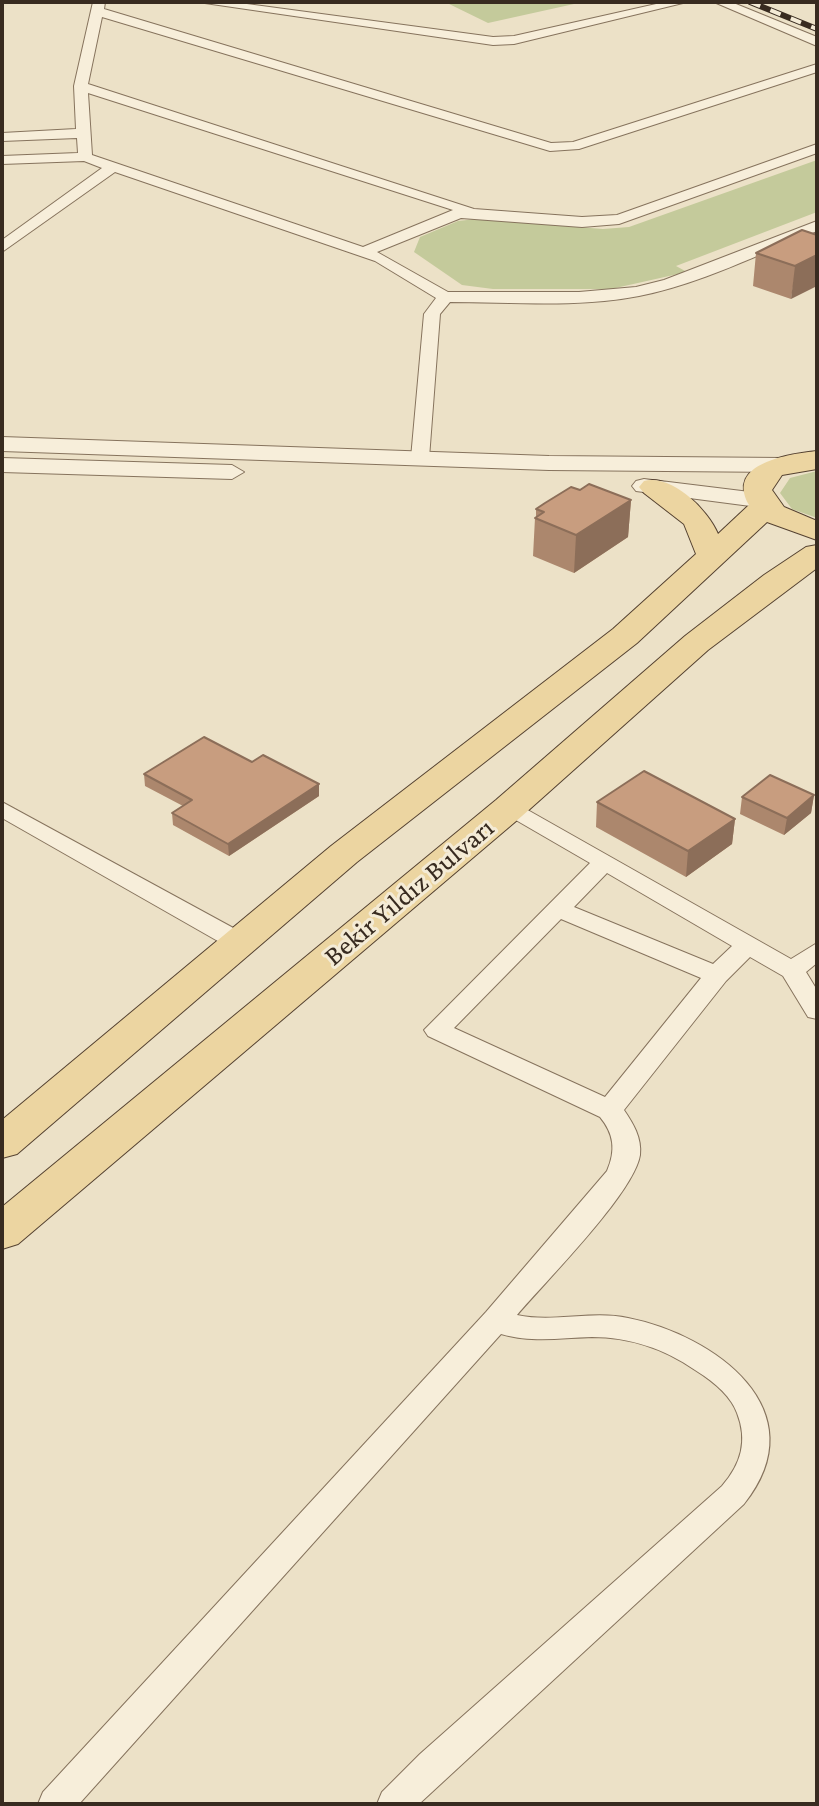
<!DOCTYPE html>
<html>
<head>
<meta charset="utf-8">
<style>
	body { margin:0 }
	#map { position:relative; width:819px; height:1806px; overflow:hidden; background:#ece1c7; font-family:"Crimson Pro",serif }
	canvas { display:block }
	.frame { position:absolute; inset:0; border:4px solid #382b20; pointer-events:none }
</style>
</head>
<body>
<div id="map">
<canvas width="819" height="1806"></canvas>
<div class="frame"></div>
</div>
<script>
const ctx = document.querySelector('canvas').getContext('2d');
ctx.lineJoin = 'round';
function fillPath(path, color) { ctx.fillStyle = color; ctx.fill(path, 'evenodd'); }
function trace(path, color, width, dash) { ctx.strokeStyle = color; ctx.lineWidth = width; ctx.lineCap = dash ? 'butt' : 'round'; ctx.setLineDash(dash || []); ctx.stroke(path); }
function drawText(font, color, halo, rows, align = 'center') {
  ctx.font = font + ' "Crimson Pro",serif'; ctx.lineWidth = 6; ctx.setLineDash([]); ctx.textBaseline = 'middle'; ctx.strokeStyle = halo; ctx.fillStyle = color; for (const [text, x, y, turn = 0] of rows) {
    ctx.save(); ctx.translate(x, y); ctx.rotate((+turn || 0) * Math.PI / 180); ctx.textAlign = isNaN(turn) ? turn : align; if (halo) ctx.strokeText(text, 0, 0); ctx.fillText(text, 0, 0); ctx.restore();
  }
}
const green = new Path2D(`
	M445 2H583L488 23Z
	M817 160V212L676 266 687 272 611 289H493L462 285 414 252 420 237 458 221 476 219 603 229 629 227Z
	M817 471V518L792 509 780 493 790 478Z`);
const minor = new Path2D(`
	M93 2H105L104 9 551 143 573 142 817 64V72L579 149 550 151 102 17 88 84 474 209 582 217 617 215 817 144V153L619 224 582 227 461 218 377 252 448 292H579L636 287 664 280 817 221V231C759 254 700 284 639 296 578 308 511 302 450 302L440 314 429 458 420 463 414 462 411 458 424 314 436 298 375 261 115 172 2 252V240L102 168 84 161 2 164V156L78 153 77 138 2 141V133L76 129 74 86ZM88 93 453 210 363 247 92 155Z
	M198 2H232L493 37 514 36 665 2H687L514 44 493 45Z
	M714 2H731L817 37V46Z
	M510 800 791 959 817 943V963L806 972 817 990V1019L808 1017 783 976 750 957 726 981 624 1110C633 1123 642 1138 640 1155 634 1193 545 1282 517 1315 554 1323 591 1310 628 1318 714 1335 819 1410 744 1504L419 1804H377L382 1792 420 1754 722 1486C741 1464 748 1441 737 1413 730 1394 711 1380 695 1370 665 1349 629 1337 592 1337 561 1338 532 1343 501 1334L79 1804H38L43 1792 486 1312 607 1171C616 1150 614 1134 600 1117L428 1036 424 1030 590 863 502 812 499 807ZM607 873 732 946 713 964 574 907ZM561 919 701 978 605 1097 454 1028Z
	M2 802 248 936 251 942 248 948H230L2 818Z`);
const tertiary = new Path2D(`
	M2 437 549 456 783 458 794 465 783 472 549 470 2 451Z
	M2 458 232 465 244 472 232 479 2 472Z
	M644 479 758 493 770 500 758 507 636 491 632 486 636 481Z`);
const primary = new Path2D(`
	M817 451V469L782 475 772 490 784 507 817 521V540L767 522 637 643 357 862 17 1154 2 1158V1120L331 846 613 629 696 554 684 524 644 493 639 487 644 481C672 474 708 510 718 534L749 505C725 463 789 454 817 451Z
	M817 545V568L708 650 522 816 18 1244 2 1249V1207L496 800 685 636 764 575 806 547Z`);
const rail = new Path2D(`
	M750 2 817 29`);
const wall = new Path2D(`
	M802 230 791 299 753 286 756 253Z
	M580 490 631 500 628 537 574 573 533 556 535 518H536V509Z
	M252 762 319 796 229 856 173 825 172 813 183 806 145 786 144 774Z
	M814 795 811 813 784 835 740 814 742 797Z
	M597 802 735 819 732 844 686 877 596 827Z`);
const shadedWall = new Path2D(`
	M817 255V286L791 299 795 266Z
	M631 500 628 537 574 573 576 535Z
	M319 784V796L229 856 228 844Z
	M814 795 811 813 784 835 787 818Z
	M735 819 732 844 686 877 688 851Z`);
const building = new Path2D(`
	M802 230 817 235V255L795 266 756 253Z
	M589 484 631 500 576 535 535 518 544 512 536 509 545 503 571 487 580 490Z
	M204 737 252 762 263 755 319 784 228 844 172 813 192 800 144 774Z
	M644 771 735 819 688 851 597 802Z
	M770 775 814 795 787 818 742 797Z`);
const streetNames = [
	["Bekir Yıldız Bulvarı",409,892,-40]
];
fillPath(green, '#c4ca9b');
trace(minor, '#86735d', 2);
trace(tertiary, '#86735d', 2);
trace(primary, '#554231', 2);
fillPath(minor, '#f7eeda');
fillPath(tertiary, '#f7eeda');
fillPath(primary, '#ecd5a1');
trace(rail, '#382b20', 6);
trace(rail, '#f4ebd6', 4, [11]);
fillPath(wall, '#ac876d');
fillPath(shadedWall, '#8c6e59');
fillPath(building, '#c89d7f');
trace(building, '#8c6e59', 2);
drawText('28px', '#382b20', '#f4ebd6', streetNames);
</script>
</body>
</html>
